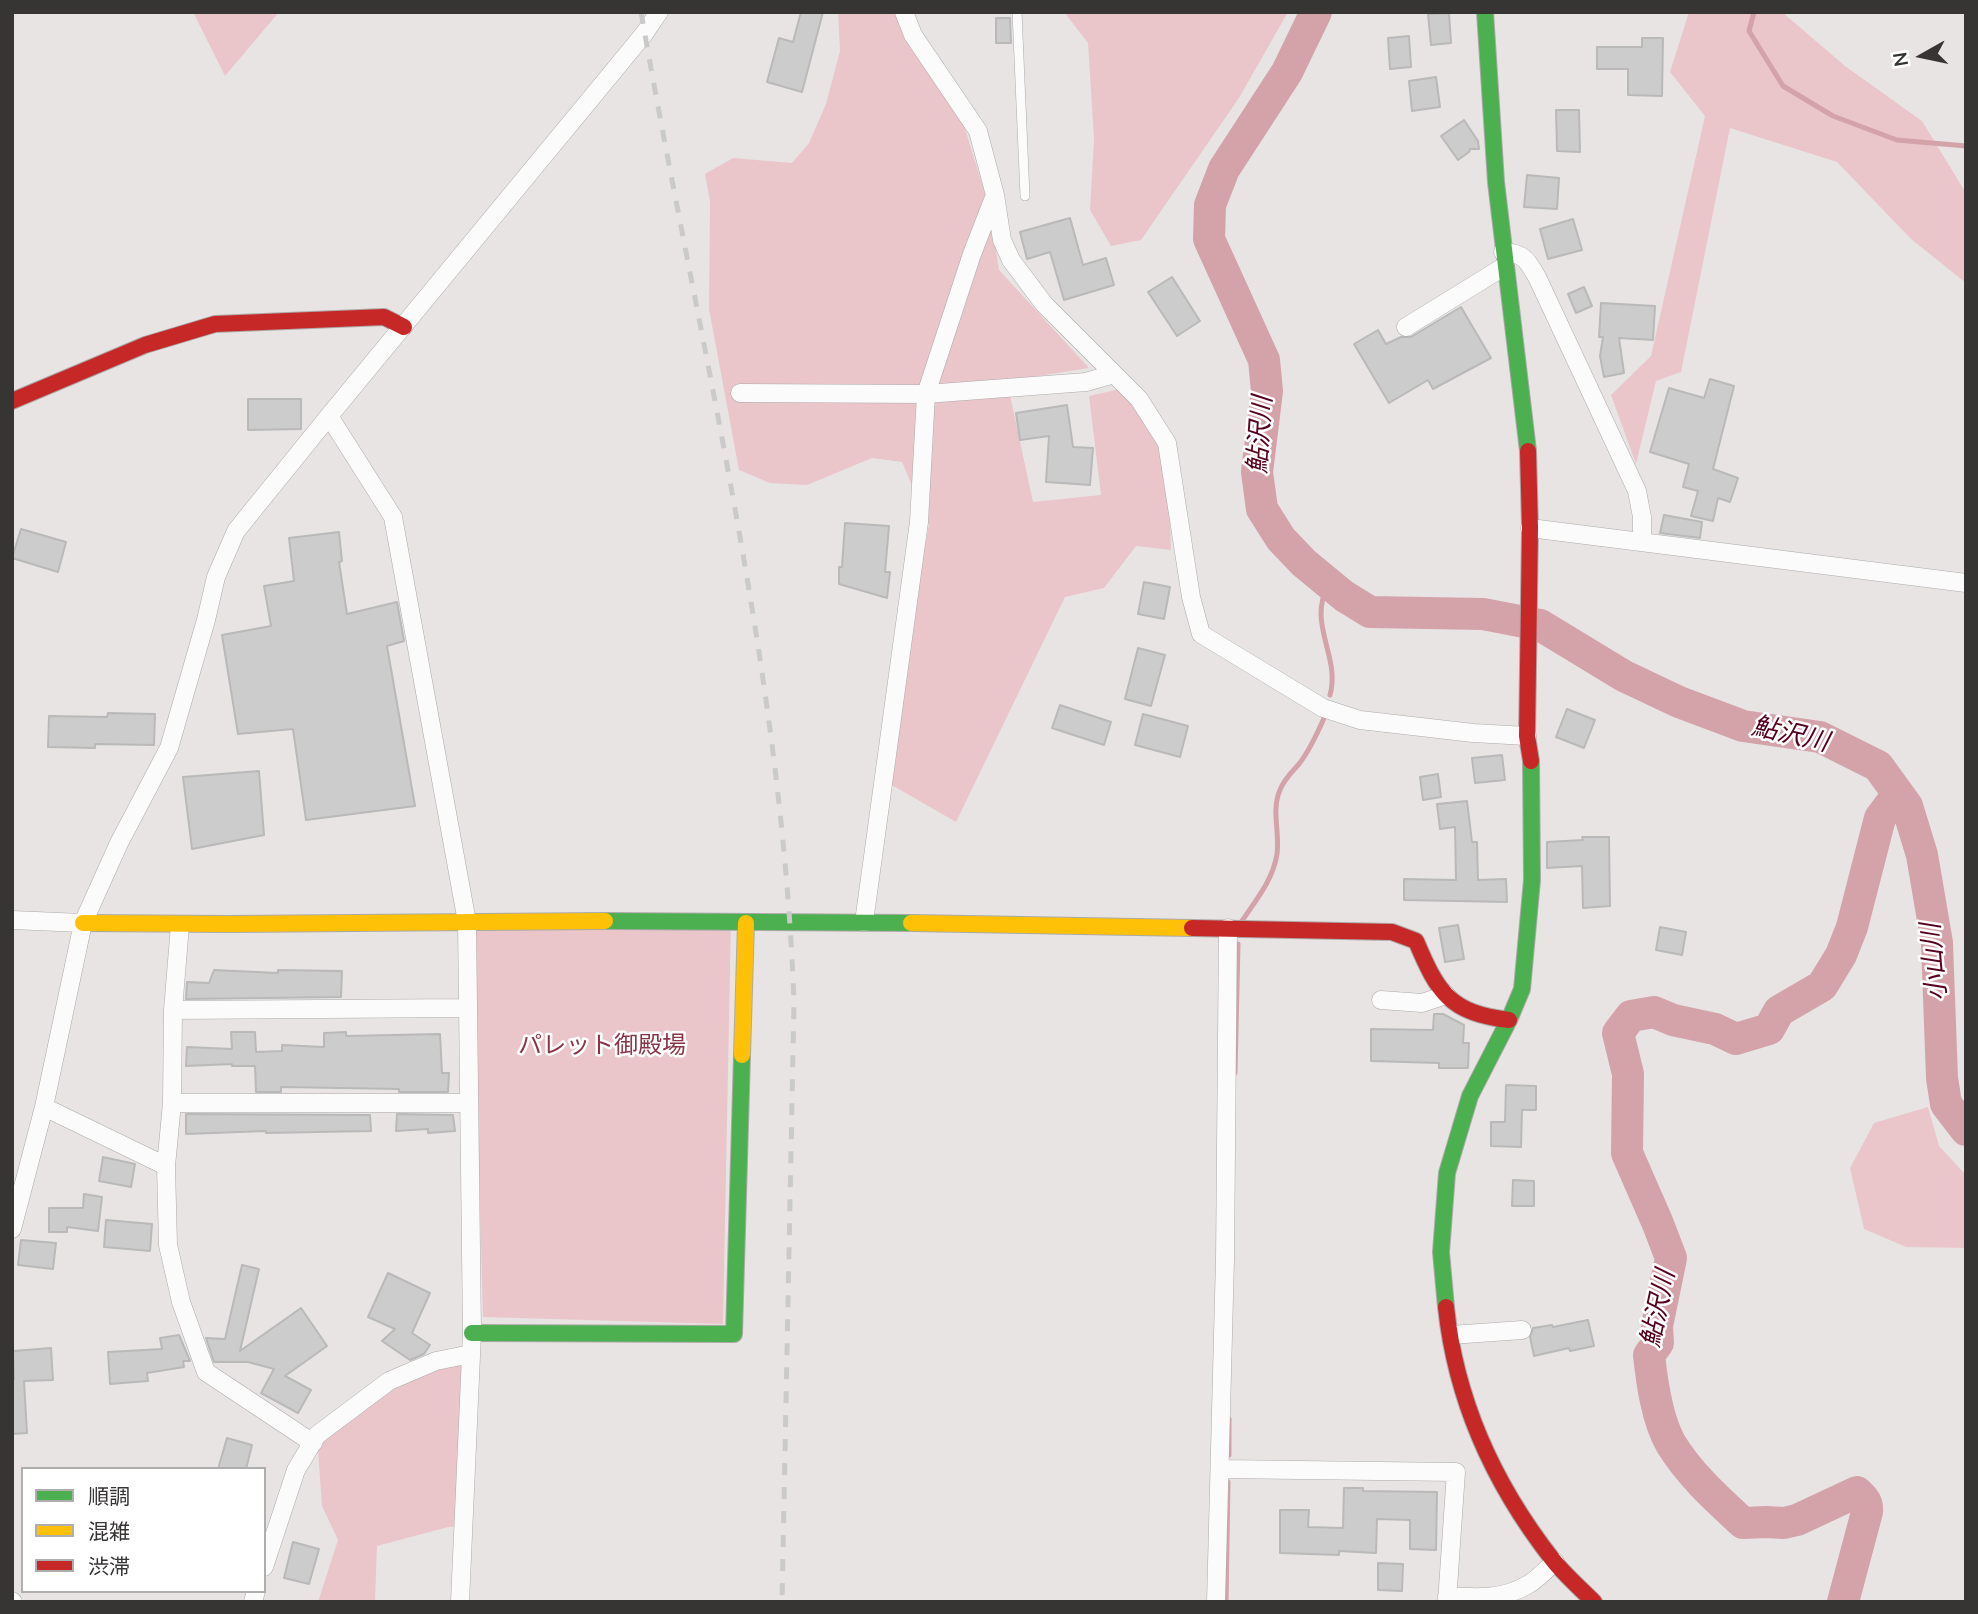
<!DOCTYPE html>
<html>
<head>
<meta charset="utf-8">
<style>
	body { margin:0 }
	#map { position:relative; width:1978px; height:1614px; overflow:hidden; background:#e8e4e4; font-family:"Nunito Sans","Noto Sans JP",sans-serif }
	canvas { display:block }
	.frame { position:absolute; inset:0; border:14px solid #373434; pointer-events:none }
	.legend { position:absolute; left:21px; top:1467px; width:245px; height:126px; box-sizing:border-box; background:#fff; border:2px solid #afaeae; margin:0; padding:9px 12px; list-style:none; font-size:21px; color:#373434 }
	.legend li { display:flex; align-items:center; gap:14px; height:35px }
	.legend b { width:35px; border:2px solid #afaeae }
	.north { position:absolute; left:1887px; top:21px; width:70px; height:70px; -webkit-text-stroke:5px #fff; paint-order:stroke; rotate:261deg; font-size:19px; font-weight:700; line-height:28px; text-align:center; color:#373434 }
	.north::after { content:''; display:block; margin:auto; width:24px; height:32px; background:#373434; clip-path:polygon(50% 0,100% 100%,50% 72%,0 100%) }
</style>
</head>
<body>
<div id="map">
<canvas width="1978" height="1614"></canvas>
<div class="frame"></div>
<ul class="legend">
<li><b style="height:9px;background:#4caf50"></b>順調</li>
<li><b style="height:9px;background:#ffc107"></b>混雑</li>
<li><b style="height:9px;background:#c62828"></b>渋滞</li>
</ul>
<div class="north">N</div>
</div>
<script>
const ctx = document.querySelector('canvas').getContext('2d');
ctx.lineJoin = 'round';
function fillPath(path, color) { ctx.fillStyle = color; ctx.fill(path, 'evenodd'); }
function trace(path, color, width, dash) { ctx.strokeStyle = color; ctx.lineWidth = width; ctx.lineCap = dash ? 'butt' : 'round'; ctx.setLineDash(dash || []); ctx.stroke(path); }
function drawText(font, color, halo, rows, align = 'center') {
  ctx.font = font + ' "Nunito Sans","Noto Sans JP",sans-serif'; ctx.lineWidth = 5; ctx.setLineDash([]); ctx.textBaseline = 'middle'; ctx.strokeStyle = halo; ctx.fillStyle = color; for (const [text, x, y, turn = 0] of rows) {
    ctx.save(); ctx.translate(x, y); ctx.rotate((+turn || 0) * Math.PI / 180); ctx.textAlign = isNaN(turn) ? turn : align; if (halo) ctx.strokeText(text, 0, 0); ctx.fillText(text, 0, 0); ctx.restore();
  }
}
const green = new Path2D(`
	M193 12H279L225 76Z
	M838 12H903L962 119 990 210 999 270 1089 368 1007 381 1033 502 1101 495 1089 396 1120 389 1168 456 1171 550 1136 546 1104 588 1065 597 956 822 890 784 915 601 929 525 902 462 872 458 807 485 770 483 739 470 709 309 710 201 705 174 733 158 792 163 809 143 826 104 840 51Z
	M1064 12H1288L1239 98 1141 240 1111 246 1090 210 1094 139 1088 43Z
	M1689 12H1782L1845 66 1922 121 1966 193V283L1911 239 1837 162 1730 128 1681 372 1656 381 1636 464 1611 395 1651 356 1705 116 1670 72Z
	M731 918 723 1324 483 1317 472 921Z
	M1928 1107 1939 1146 1966 1175V1248L1906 1247 1864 1229 1850 1168 1874 1123Z
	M471 1354 463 1526 448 1527 377 1546 375 1602H318L338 1540 322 1506 317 1435 409 1373Z`);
const stream = new Path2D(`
	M1754 12 1749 31 1783 86 1833 116 1897 140 1966 146
	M1329 584C1306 623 1341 656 1330 695
	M1242 921C1256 900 1273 880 1277 854 1280 833 1271 810 1280 790 1284 779 1292 772 1299 764 1310 750 1318 732 1325 716
	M1235 1073 1238 944
	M1229 1455V1419
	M1226 1602 1228 1482`);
const river = new Path2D(`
	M1316 12 1287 72 1224 169 1210 205 1209 239 1264 360 1267 391 1257 472 1262 509 1281 539 1304 563 1344 596 1370 612 1483 614 1540 625 1624 676 1679 702 1743 726 1820 737 1878 766 1907 806 1922 855 1937 943 1942 1078 1946 1104 1966 1130
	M1843 1602 1867 1512C1868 1502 1864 1499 1857 1492L1797 1520 1784 1523 1766 1522 1743 1523C1717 1499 1690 1475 1671 1444 1657 1420 1652 1383 1649 1355L1658 1343 1657 1326 1671 1258 1658 1224 1627 1153 1628 1074 1618 1033 1631 1016 1654 1012 1673 1020 1715 1029 1736 1039 1769 1029 1779 1011 1822 986 1841 955 1852 927 1880 818 1898 794`);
const building = new Path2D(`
	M801 12H823L802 92 767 82 779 38 793 42Z
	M1449 13 1451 43 1431 45 1428 14Z
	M996 18H1010L1011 43H996Z
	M1409 36 1411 67 1390 69 1388 38Z
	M1642 38H1663L1662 96 1628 95V69H1597V47H1642Z
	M1436 77 1440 107 1412 111 1409 81Z
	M1556 110H1579L1580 152 1557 151Z
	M1464 120 1478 141 1479 149H1470L1469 152 1458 160 1441 136Z
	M1527 175 1559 178 1557 209 1524 207Z
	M1070 218 1083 265 1106 258 1114 285 1064 300 1050 252 1027 259 1020 232Z
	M1573 219 1582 250 1548 259 1540 229Z
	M1172 277 1200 321 1177 336 1148 292Z
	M1584 287 1592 306 1576 313 1568 294Z
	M1601 303 1655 306 1653 340 1619 338 1624 373 1604 377 1600 356 1603 337H1599Z
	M1461 307 1491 358 1433 389 1428 380 1389 403 1354 344 1378 330 1386 344 1401 337H1411Z
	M1710 379 1734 386 1713 469 1738 478 1730 502 1718 498 1713 521 1691 516 1698 491 1683 487 1689 464 1650 452 1669 388 1704 398Z
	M248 399H301V429L248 430Z
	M1067 405 1073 447 1093 448 1090 485 1046 482 1049 436 1020 440 1016 413Z
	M1664 515 1702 522 1700 538 1660 533Z
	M845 523 889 526 885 572H890L887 598 839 584V567H842Z
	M21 529 66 542 58 572 12 558Z
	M339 532 342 561 339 562 347 614 397 602 404 641 387 646 415 806 306 820 293 729 238 734 222 635 271 626 264 586 294 581 289 538Z
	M1144 582 1170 587 1164 619 1138 614Z
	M1138 648 1165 655 1151 706 1125 699Z
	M1060 705 1111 722 1104 745 1052 728Z
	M1567 709 1595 720 1584 748 1556 737Z
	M108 713 155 714 154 745 95 744V748L48 747 49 716 107 717Z
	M1143 714 1188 726 1180 757 1135 745Z
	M1502 755 1505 780 1475 783 1472 758Z
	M259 771 264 835 192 849 183 777Z
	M1438 774 1441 797 1423 800 1420 777Z
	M1467 801 1472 842H1477L1478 880 1506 879 1507 902 1404 900V879L1456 880 1455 827 1440 829 1437 804Z
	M1582 837H1609L1610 906 1583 908 1582 866 1547 868V842L1583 840Z
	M1458 925 1464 959 1445 962 1439 928Z
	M1660 927 1686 932 1682 955 1656 950Z
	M214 970 278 973V970L342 971 341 997 186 999 187 982 209 983Z
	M1434 1014H1443L1464 1025 1463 1043H1469L1468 1068H1439V1063L1371 1061V1029L1433 1030Z
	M231 1032H255L256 1052 282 1051V1045L324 1047V1033L346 1032V1036L440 1034 442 1073H449L448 1092H399V1089L281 1087V1092H256L255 1066H232V1064L186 1066 187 1047 232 1049Z
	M1506 1085 1536 1086V1110H1522L1521 1147 1491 1146V1122H1505Z
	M186 1114 370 1115 371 1131 266 1133V1131L186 1134Z
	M397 1114 453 1115 455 1131 428 1133V1129L396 1131Z
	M103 1157 135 1164 131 1187 99 1181Z
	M1513 1180 1534 1181V1206H1512Z
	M84 1194 102 1197 98 1231 67 1227V1232H49V1208H83Z
	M106 1220 152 1224 150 1251 104 1247Z
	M21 1240 56 1243 53 1269 18 1265Z
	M242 1265 259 1269 240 1351 301 1308 327 1346 285 1376 311 1390 298 1413 261 1393 274 1369 248 1362H214L206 1338 225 1339Z
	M388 1273 430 1293 412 1333 430 1345 424 1354 410 1360 382 1341 395 1329 368 1317Z
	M1588 1320 1594 1346 1570 1351 1569 1348 1534 1356 1530 1337 1533 1328 1552 1325 1553 1327Z
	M179 1335 190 1361H183L184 1367 147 1373 148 1381 110 1384 108 1352 162 1349 160 1338Z
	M51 1348 53 1380 24 1381 27 1433 12 1434V1379H14L13 1351Z
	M227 1438 252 1445 246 1469H218Z
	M1344 1488H1363V1491L1437 1492 1436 1550 1410 1549V1520L1377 1519 1376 1553 1339 1551V1555L1280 1553V1510H1309L1308 1527 1343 1528Z
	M293 1542 319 1549 309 1584 284 1578Z
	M1378 1563 1403 1564 1402 1591 1378 1590Z`);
const lane = new Path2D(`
	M1017 12 1025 196`);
const street = new Path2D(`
	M904 12 913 35 978 131 995 195 1002 240 1011 260 1044 304 1139 399 1167 443 1191 597 1201 634 1323 708 1360 720 1473 733 1527 736
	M1503 252C1524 253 1527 260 1537 277L1637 491 1642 517V542
	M1406 327 1505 266
	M740 393 926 394 1086 382 1114 374
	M329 416 393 517 467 922 472 1333 460 1602
	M1530 528 1966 583
	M12 920 83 923
	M864 922 919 522 926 394 972 254 995 195
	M180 925 173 1010 172 1103 166 1166 168 1245 181 1302 206 1372 313 1443
	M1381 1000 1422 1003 1446 995
	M173 1010 468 1008
	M172 1103H469
	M44 1107 166 1166
	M12 1229 44 1107 83 923 119 843 169 748 206 620 216 577 236 531 329 416 644 34 659 12
	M1451 1335 1522 1330
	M1221 1469 1456 1472 1447 1602
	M264 1567 296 1470 317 1435 389 1381 436 1361 471 1354
	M1447 1596C1476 1598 1503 1600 1529 1584 1538 1579 1546 1569 1555 1562
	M12 1601 13 1602
	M253 1602 256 1591
	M1216 1602 1225 1259 1228 928`);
const fast = new Path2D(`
	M1485 12 1496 182 1528 451
	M605 921 911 923
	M1446 1307 1441 1252 1447 1173 1470 1096 1509 1020 1522 989 1532 880 1531 761
	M472 1333 734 1334 742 1055`);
const slow = new Path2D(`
	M83 923 229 924 605 921
	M911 923 1192 928
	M742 1055 746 923`);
const jam = new Path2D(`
	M12 401 145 345 215 324 384 317 404 327
	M1528 451 1530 528 1527 736 1531 761
	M1192 928 1392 932 1416 941C1438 993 1450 1013 1509 1020
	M1446 1307C1456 1402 1495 1486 1553 1560 1565 1575 1580 1588 1594 1602`);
const rail = new Path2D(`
	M641 12C698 341 782 668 794 1003L782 1602`);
const parkNames = [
	["パレット御殿場",602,1047]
];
const waterNames = [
	["鮎沢川",1262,435,-86],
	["鮎沢川",1790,736,13],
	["小山川",1936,962,-95],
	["鮎沢川",1660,1309,-78]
];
fillPath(green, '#eac6ca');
trace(stream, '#d4a2a9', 5);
trace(river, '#d4a2a9', 32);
fillPath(building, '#cdcccc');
trace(building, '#b9b9b9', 2);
trace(lane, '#aca9a9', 10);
trace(street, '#aca9a9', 19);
trace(fast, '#aca9a9', 18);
trace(slow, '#aca9a9', 18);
trace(jam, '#aca9a9', 18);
trace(lane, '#fcfbfb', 9);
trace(street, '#fcfbfb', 18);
trace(fast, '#4caf50', 16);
trace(slow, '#ffc107', 16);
trace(jam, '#c62828', 16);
trace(rail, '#cacaca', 5, [12, 12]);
drawText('24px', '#8a3547', '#fff', parkNames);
drawText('italic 26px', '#55001d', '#fff', waterNames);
</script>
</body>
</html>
